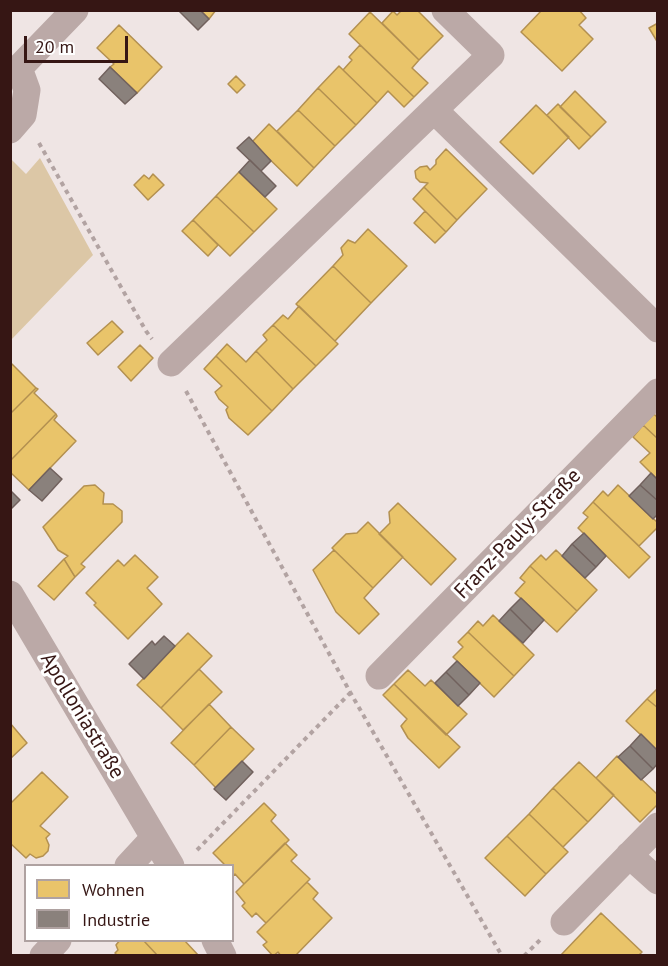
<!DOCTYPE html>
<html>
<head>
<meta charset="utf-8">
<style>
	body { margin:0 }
	#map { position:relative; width:668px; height:966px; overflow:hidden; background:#efe5e4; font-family:"PT Sans",sans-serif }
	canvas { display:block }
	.frame { position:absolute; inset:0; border:12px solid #361614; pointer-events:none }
	.legend { position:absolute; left:24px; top:864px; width:210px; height:78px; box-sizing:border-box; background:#fff; border:2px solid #afa2a1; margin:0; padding:8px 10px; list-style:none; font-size:18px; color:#361614 }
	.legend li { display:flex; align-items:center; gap:12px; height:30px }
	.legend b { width:30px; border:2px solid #afa2a1 }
	.scale { position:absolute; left:24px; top:36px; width:104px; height:27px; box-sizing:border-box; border:3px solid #361614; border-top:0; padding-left:8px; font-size:18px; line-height:21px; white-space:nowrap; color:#361614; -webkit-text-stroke:4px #fff; paint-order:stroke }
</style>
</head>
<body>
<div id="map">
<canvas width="668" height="966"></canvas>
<div class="frame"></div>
<ul class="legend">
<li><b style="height:16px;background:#e9c46a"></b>Wohnen</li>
<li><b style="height:16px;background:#8a817c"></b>Industrie</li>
</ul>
<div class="scale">20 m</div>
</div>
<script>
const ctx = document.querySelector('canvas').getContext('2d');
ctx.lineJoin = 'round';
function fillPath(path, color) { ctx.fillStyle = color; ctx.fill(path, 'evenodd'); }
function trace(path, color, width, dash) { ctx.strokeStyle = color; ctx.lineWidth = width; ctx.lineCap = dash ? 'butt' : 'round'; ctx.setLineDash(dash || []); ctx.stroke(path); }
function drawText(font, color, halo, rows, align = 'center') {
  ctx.font = font + ' "PT Sans",sans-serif'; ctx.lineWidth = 6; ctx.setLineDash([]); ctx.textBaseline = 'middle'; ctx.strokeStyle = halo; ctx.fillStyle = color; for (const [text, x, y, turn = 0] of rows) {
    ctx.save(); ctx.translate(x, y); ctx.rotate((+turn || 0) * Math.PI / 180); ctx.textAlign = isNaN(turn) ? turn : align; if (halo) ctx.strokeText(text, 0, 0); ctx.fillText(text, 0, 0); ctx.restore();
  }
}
const green = new Path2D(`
	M40 158 93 255 11 340V159L26 174Z`);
const homes = new Path2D(`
	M200 10H216L209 19Z
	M402 10H417L443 36 419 60 382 23 393 11 397 15Z
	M542 10H579L586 18 579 25 593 39 562 71 521 32Z
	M370 12 419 60 412 68 428 83 414 97 349 34Z
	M658 23V43L649 28Z
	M119 25 162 67 137 93 110 67 114 64 97 48Z
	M360 45 414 97 404 107 388 91 377 103 343 70 352 60 349 57Z
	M339 66 377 103 356 125 318 88Z
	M236 76 245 85 237 93 228 84Z
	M318 88 356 125 335 146 298 110Z
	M575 91 606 122 591 137 560 107Z
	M558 104 591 137 579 149 547 115Z
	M536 105 569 137 533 174 500 142Z
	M298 110 335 146 314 168 277 131Z
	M269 124 314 168 297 186 252 142Z
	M446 149 487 189 457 220 424 187 428 183 420 182 416 178 415 171 420 167 427 166 430 170 436 164V160Z
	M239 172 277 209 254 232 216 196Z
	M153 174 164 185 148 200 134 185 144 175 149 179Z
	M424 187 457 220 446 232 413 199Z
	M216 196 254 232 230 256 193 220Z
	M425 211 446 232 435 243 414 223Z
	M193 220 218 245 208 256 182 231Z
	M368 229 407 266 371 303 333 266 343 255 341 248 348 240 355 243Z
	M333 266 371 303 335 341 296 304Z
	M299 306 338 344 316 366 273 325 283 315 288 319Z
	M112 321 123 332 98 355 87 343Z
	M273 325 316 366 293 389 256 351 267 340 263 335Z
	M227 344 246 362 256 351 293 389 272 411 216 356Z
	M140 345 153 358 131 381 118 367Z
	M216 356 272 411 248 435 229 418 226 410 228 407 219 399 215 392 222 386 204 369Z
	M12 364 36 388 10 414V366Z
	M36 388 38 389 34 393 56 414 10 461V414Z
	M56 414 57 416 54 420 76 441 29 490 10 472V461Z
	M654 414 658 418V439L643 425Z
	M643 425 658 439V480L640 462 650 453 633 437Z
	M95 485 104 493 103 504H113L122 511V522L81 564 85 567 75 577 64 559 68 556 58 550 43 527 84 486Z
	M618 485 658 523V527L639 546 593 502 603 491 608 496Z
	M593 502 650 557 629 578 578 528 588 517 583 513Z
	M398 503 456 559 431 585 379 534 390 523 389 512Z
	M368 522 403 557 373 588 332 548 346 534 357 533Z
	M334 550 373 588 364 598 379 614 359 634 336 612 313 570Z
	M556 550 597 590 577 611 530 566 541 555 546 560Z
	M135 555 158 577 147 588 162 604 128 639 94 605 96 603 86 593 118 560 124 566Z
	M64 559 75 577 54 600 38 586Z
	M530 566 577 611 557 632 515 593 525 582 520 578Z
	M493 615 534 655 514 676 468 632 478 621 483 626Z
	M468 632 514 676 494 697 453 657 463 647 458 642Z
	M188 633 212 656 161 708 137 685Z
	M199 669 222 692 183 730 161 708Z
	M408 670 425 686 431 680 467 714 446 735 394 684Z
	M394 684 460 747 439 768 408 738 401 726 407 719 383 695Z
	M658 688V708L647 699Z
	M647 699 658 708V751L626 721Z
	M209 704 231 727 194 765 171 743Z
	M10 723 27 743 10 759Z
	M231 727 254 749 216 788 194 765Z
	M617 756 658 795V804L640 822 596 778Z
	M579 762 614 795 588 822 553 788Z
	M42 772 68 797 40 826 50 834 46 838 49 845 48 851 43 856 36 858 30 854 26 858 10 843V804Z
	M553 788 588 822 563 847 529 814Z
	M264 803 276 815 271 821 289 840 244 884 235 874 232 877V866H223L224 864 213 853Z
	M529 814 568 852 546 874 507 836Z
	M507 836 546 874 525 896 485 858Z
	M285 843 297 855 291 861 310 879 266 923 256 913 252 917 242 906 245 903 236 892Z
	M307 882 318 893 313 899 332 918 295 956H281L278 952 273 956 263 945 267 942 257 932Z
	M601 913 642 952 638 956H560Z
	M120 940H143L158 956H118L115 953 118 950 116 945Z
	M143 940H184L199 956H158Z`);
const industry = new Path2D(`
	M178 10H200L209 19 198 30Z
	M110 67 137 93 125 104 99 79Z
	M249 137 271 161 261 171 237 148Z
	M250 160 276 186 265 197 239 172Z
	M50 468 62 479 42 501 29 490Z
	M651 473 658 480V501L640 485Z
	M640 485 658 501V514L653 519 629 496Z
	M10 490 20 500 10 510Z
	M584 533 606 556 596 567 572 544Z
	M572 544 596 567 585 578 562 556Z
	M521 598 544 620 533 632 510 609Z
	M510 609 533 632 523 643 499 621Z
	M164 636 175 646 144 679 129 664 152 641 155 645Z
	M457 661 480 683 469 695 446 672Z
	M446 672 469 695 458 706 435 683Z
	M641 734 658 751V763L653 769 630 746Z
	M630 746 653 769 641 780 618 757Z
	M242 761 253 772 226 800 214 789Z`);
const path = new Path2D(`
	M39 143 146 331 152 339
	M186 391 350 692 502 956
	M197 850 351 692
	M524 956 540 940`);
const minor = new Path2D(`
	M434 110 658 329
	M10 130 23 115 27 90 19 68 75 10
	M171 363 491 55 445 10
	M10 594 171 866
	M379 676 658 392
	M629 855 658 881
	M128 866 154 838
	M564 922 658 826
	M215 940 223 956
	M43 956 58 940`);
const streetNames = [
	["Franz-Pauly-Straße",518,534,-46],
	["Apolloniastraße",82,716,59]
];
fillPath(green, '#dcc7a6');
fillPath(homes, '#e9c46a');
trace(homes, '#b39050', 1.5);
fillPath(industry, '#8a817c');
trace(industry, '#71615d', 1.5);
trace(path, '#b2a3a2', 4, [4.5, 4.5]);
trace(minor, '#bba9a7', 27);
drawText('21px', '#361614', '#fff', streetNames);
</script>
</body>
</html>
